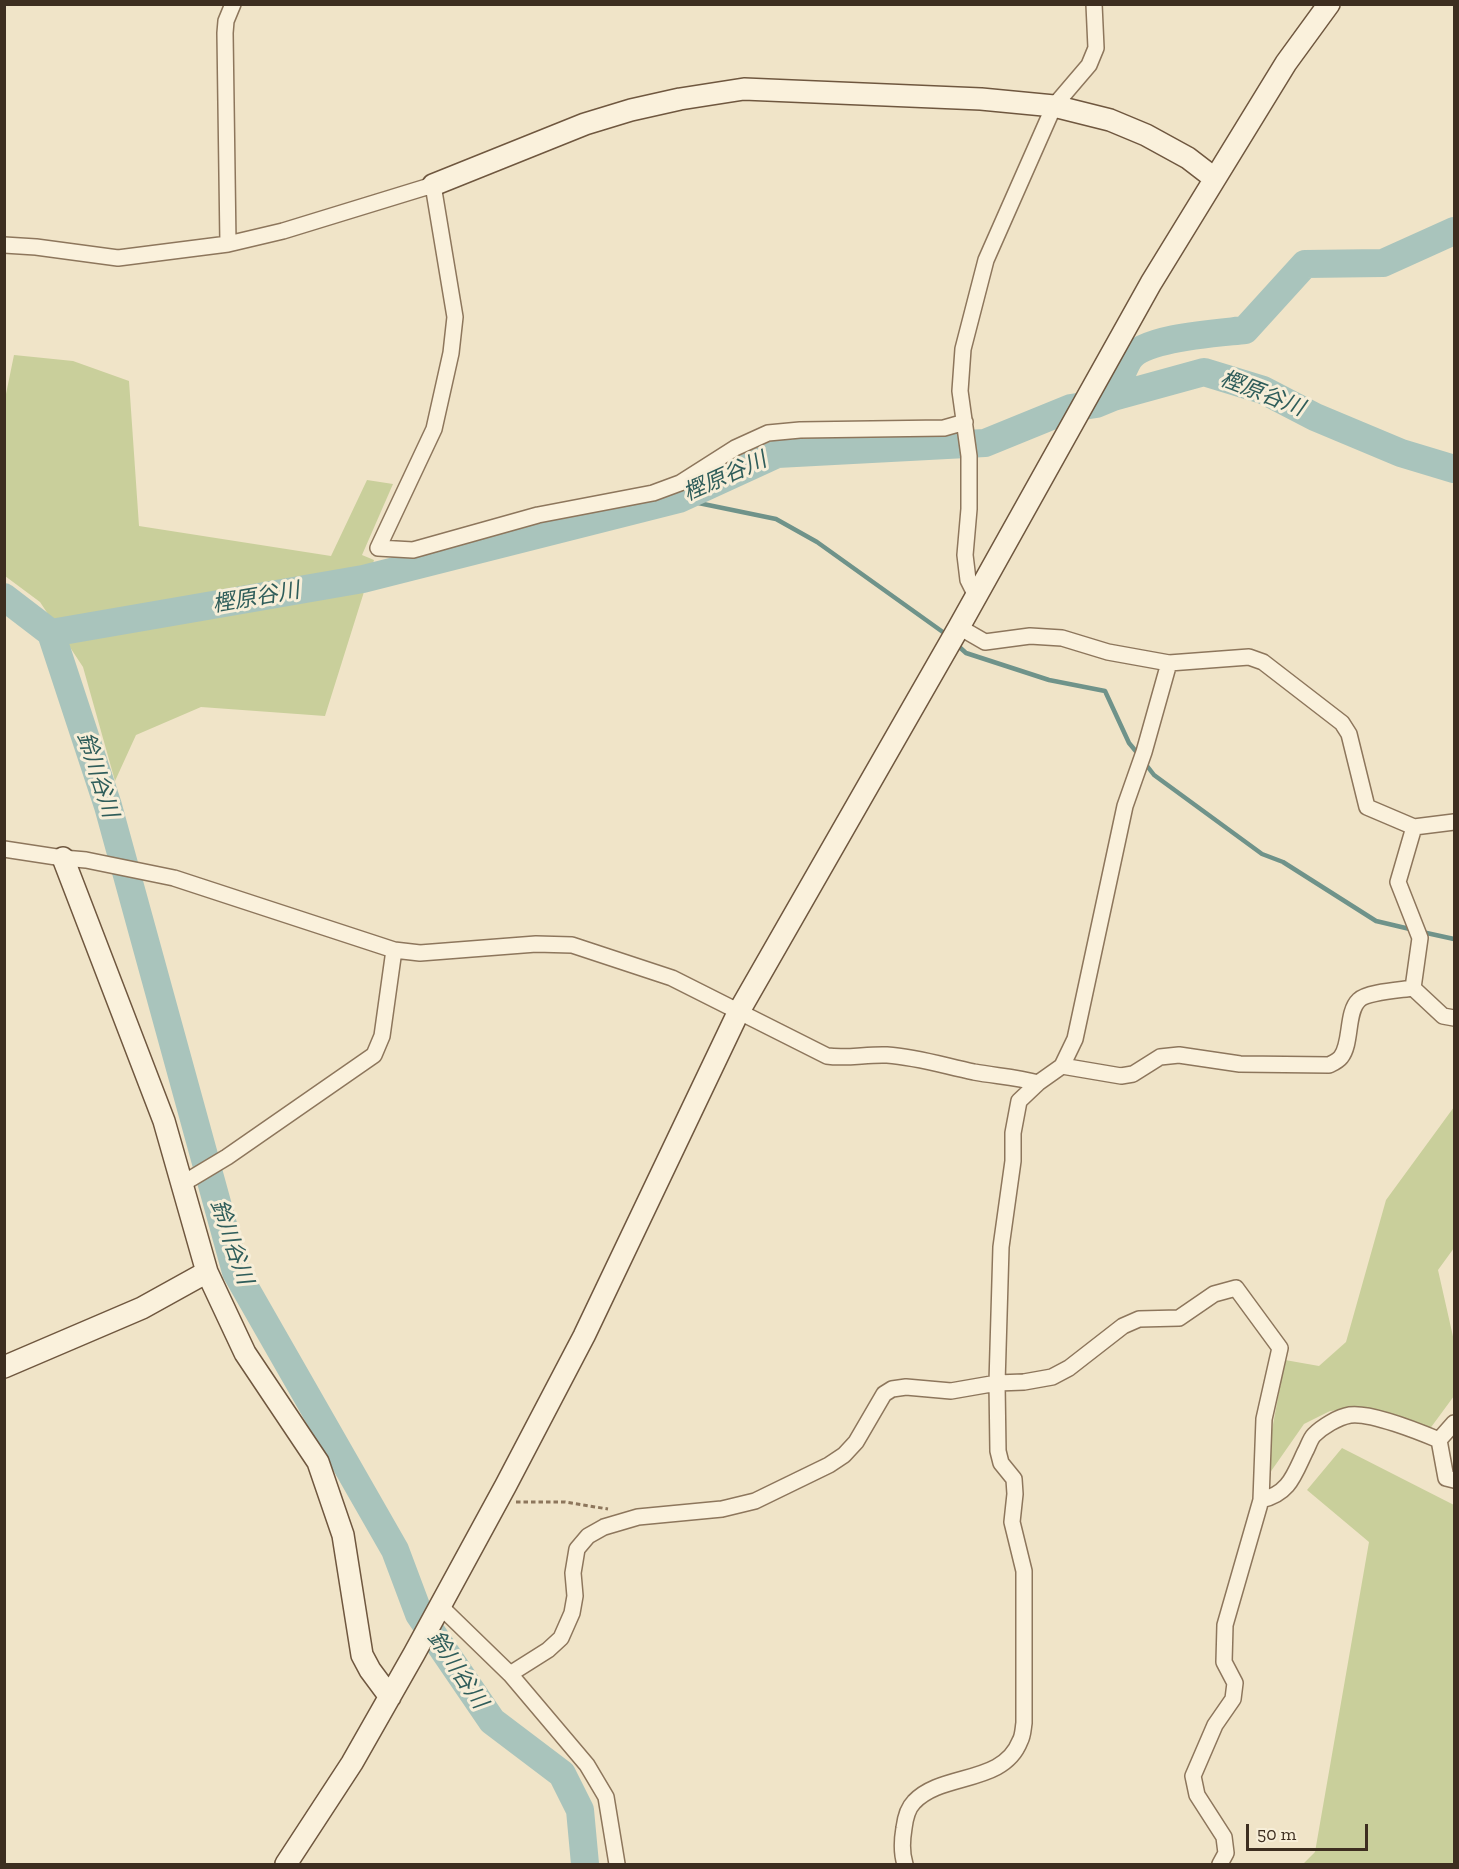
<!DOCTYPE html>
<html>
<head>
<meta charset="utf-8">
<style>
	body { margin:0 }
	#map { position:relative; width:1459px; height:1869px; overflow:hidden; background:#f0e4c8; font-family:"Zilla Slab",serif }
	canvas { display:block }
	.frame { position:absolute; inset:0; border:6px solid #3d2e20; pointer-events:none }
	.scale { position:absolute; left:1246px; top:1824px; width:122px; height:27px; box-sizing:border-box; border:3px solid #3d2e20; border-top:0; padding-left:8px; font-size:18px; line-height:21px; white-space:nowrap; color:#3d2e20; -webkit-text-stroke:4px #f7eed8; paint-order:stroke }
</style>
</head>
<body>
<div id="map">
<canvas width="1459" height="1869"></canvas>
<div class="frame"></div>
<div class="scale">50 m</div>
</div>
<script>
const ctx = document.querySelector('canvas').getContext('2d');
ctx.lineJoin = 'round';
function fillPath(path, color) { ctx.fillStyle = color; ctx.fill(path, 'evenodd'); }
function trace(path, color, width, dash) { ctx.strokeStyle = color; ctx.lineWidth = width; ctx.lineCap = dash ? 'butt' : 'round'; ctx.setLineDash(dash || []); ctx.stroke(path); }
function drawText(font, color, halo, rows, align = 'center') {
  ctx.font = font + ' "Zilla Slab","Noto Sans JP",serif'; ctx.lineWidth = 6; ctx.setLineDash([]); ctx.textBaseline = 'middle'; ctx.strokeStyle = halo; ctx.fillStyle = color; for (const [text, x, y, turn = 0] of rows) {
    ctx.save(); ctx.translate(x, y); ctx.rotate((+turn || 0) * Math.PI / 180); ctx.textAlign = isNaN(turn) ? turn : align; if (halo) ctx.strokeText(text, 0, 0); ctx.fillText(text, 0, 0); ctx.restore();
  }
}
const green = new Path2D(`
	M14 355 73 361 129 381 139 526 331 556 367 480 393 484 362 555 374 560 325 716 201 707 136 735 115 781 83 667 40 602 5 576 4 394H6Z
	M1454 1107V1248L1438 1270 1454 1341V1396L1429 1430 1361 1408 1330 1411 1304 1424 1267 1477 1269 1446 1285 1360 1319 1366 1346 1342 1386 1200Z
	M1342 1448 1454 1505V1864H1303L1315 1852 1369 1542 1307 1490Z`);
const stream = new Path2D(`
	M679 499 776 519 817 542 947 635
	M955 643 966 653 1049 680 1105 691 1129 743 1139 755
	M1144 762 1154 775 1262 854 1283 862 1376 921 1414 930
	M1422 932 1454 939`);
const river = new Path2D(`
	M1113 397C1118 385 1122 370 1129 359 1144 337 1219 333 1245 330L1305 264 1383 263 1454 231
	M4 597 51 633 108 806 236 1272 395 1550 419 1614 492 1721 562 1774 580 1810 585 1864
	M51 633 363 579 679 499 777 454 985 443 1071 408 1096 404 1113 397 1204 372 1263 390 1315 417 1401 453 1454 469`);
const path = new Path2D(`
	M516 1502H565L608 1509`);
const street = new Path2D(`
	M228 244 225 33 226 21 233 4
	M4 245 36 247 118 258 228 244 283 231 433 185 455 317 451 353 434 429 378 548 413 550 538 515 653 493 680 483 735 448 768 433 800 430 944 428 965 422
	M976 596 968 580 965 555 969 509V456L960 391 963 349 986 260 1054 106 1089 65 1096 48 1094 4
	M959 627 985 642 1030 636 1062 638 1108 652 1169 663 1249 657 1263 662 1342 723 1349 734 1367 807 1414 827 1454 822
	M4 849 63 858 86 860 174 878 394 950 420 953 536 944 572 945 672 978 827 1056C847 1059 867 1054 887 1055 917 1057 945 1066 974 1072 996 1076 1017 1077 1038 1083
	M1413 988 1420 938 1398 882 1414 827
	M1413 988 1443 1016 1454 1018
	M1062 1066 1121 1076 1133 1074 1160 1057 1179 1055 1240 1064 1329 1065C1333 1063 1338 1061 1341 1057 1352 1043 1346 1012 1359 1000 1367 992 1401 990 1413 988
	M182 1184 227 1157 374 1055 382 1036 394 950
	M1439 1440 1454 1423
	M1261 1500C1289 1494 1294 1475 1305 1452 1308 1447 1310 1439 1314 1435 1322 1427 1338 1417 1350 1415 1370 1412 1420 1432 1439 1440L1446 1478 1454 1480
	M440 1606 510 1674 587 1765 606 1797 617 1864
	M510 1674 548 1650 561 1638 572 1613 575 1596 573 1573 577 1549 588 1536 604 1527 638 1517 722 1509 755 1501 829 1465 844 1455 856 1442 884 1394 892 1389 906 1387 951 1391 997 1383 1024 1382 1052 1377 1069 1368 1123 1326 1139 1319 1179 1318 1214 1294 1236 1288 1280 1348 1264 1419 1261 1500 1225 1625 1224 1662 1235 1683 1233 1699 1215 1725 1193 1776 1197 1795 1224 1837 1226 1853 1220 1864
	M905 1864C901 1852 902 1840 904 1828 905 1820 908 1808 914 1802 942 1772 1003 1785 1020 1741 1023 1736 1023 1729 1024 1723V1571L1012 1522 1015 1494 1014 1479 1001 1463 998 1451 997 1383 1001 1247 1013 1161V1133L1019 1101 1038 1083 1062 1066 1075 1039 1125 806 1144 752 1169 663`);
const secondary = new Path2D(`
	M433 185 585 124 631 110 680 99 744 89 981 99 1054 106 1110 120 1146 135 1188 158 1214 178
	M63 858 164 1121 207 1272 245 1353 318 1462 343 1535 362 1655 370 1670 390 1697
	M4 1367 142 1308 207 1272
	M286 1864 352 1763 414 1654 506 1485 584 1336 738 1013 959 627 1151 283 1286 63 1329 4`);
const waterNames = [
	["樫原谷川",1262,394,21],
	["樫原谷川",725,477,-24],
	["樫原谷川",256,598,-10],
	["鈴川谷川",97,775,72],
	["鈴川谷川",231,1242,71],
	["鈴川谷川",457,1670,56]
];
fillPath(green, '#c9cf9b');
trace(stream, '#6f938a', 4.5);
trace(river, '#a9c4bc', 28);
trace(street, '#8d765c', 18);
trace(secondary, '#6f573f', 24);
trace(path, '#8d765c', 3, [4.5, 3]);
trace(street, '#faf1dc', 15);
trace(secondary, '#faf1dc', 21);
drawText('italic 22px', '#2f5d5a', '#f7eed8', waterNames);
</script>
</body>
</html>
